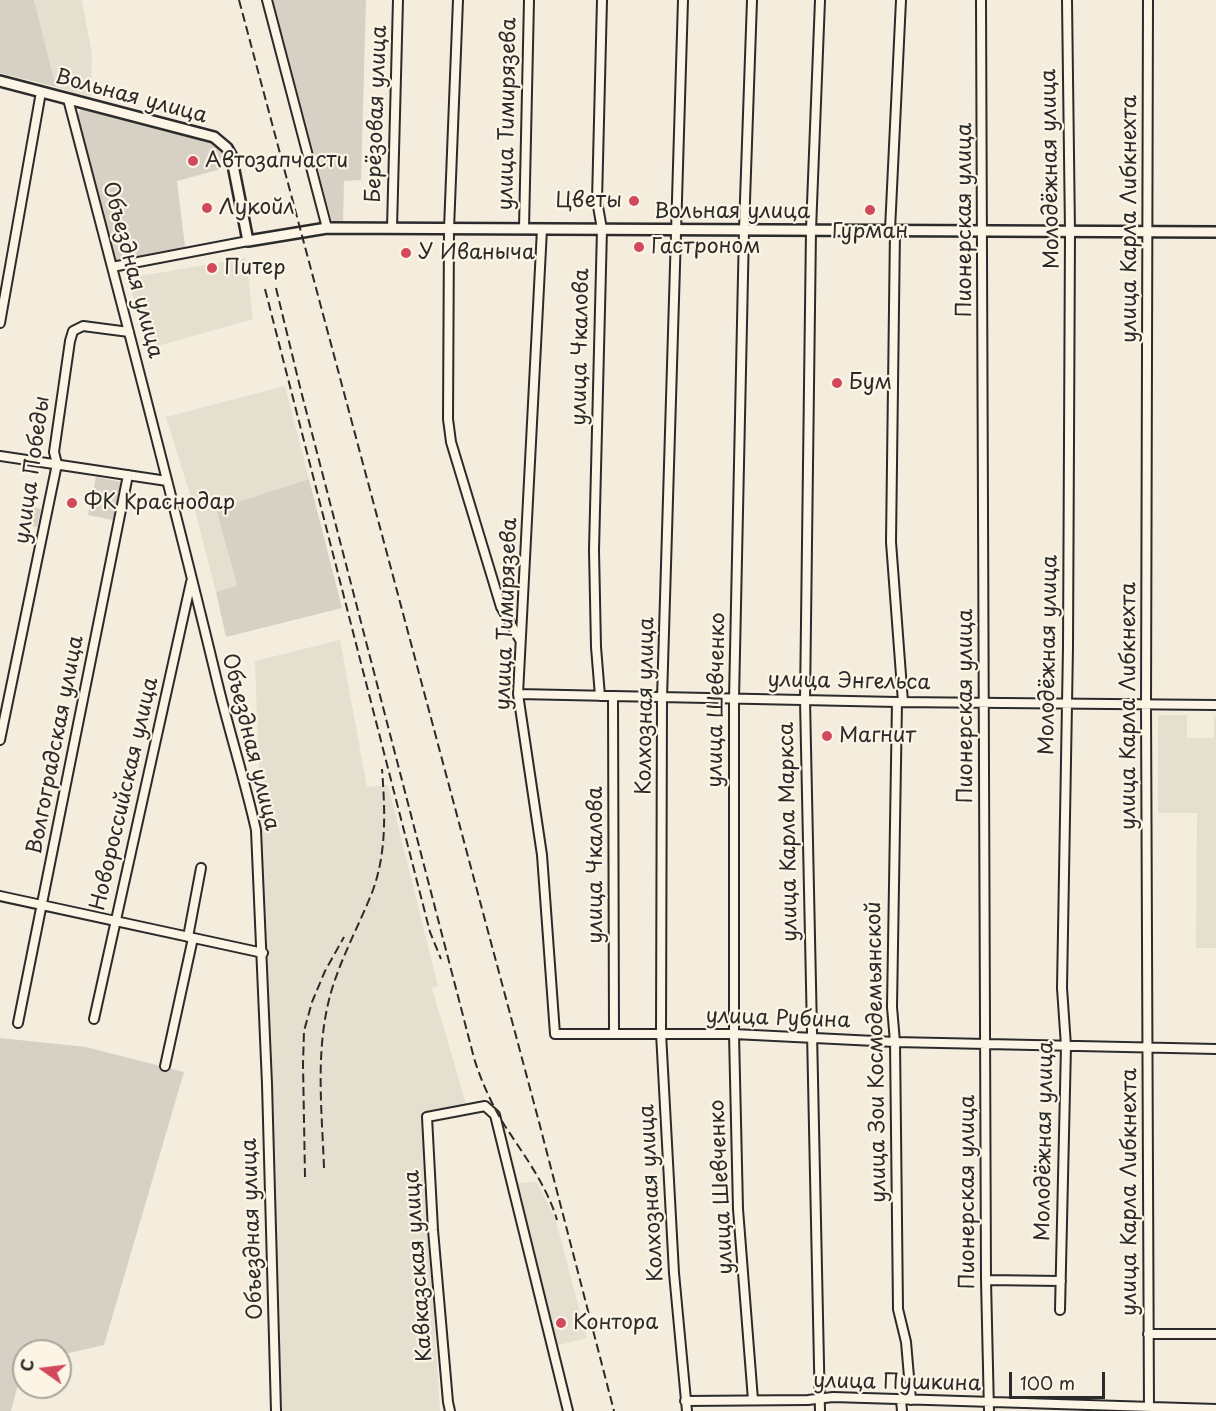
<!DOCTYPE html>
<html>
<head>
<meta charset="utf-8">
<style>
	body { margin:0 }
	#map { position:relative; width:1216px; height:1411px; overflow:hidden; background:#f4edde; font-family:"Playpen Sans",sans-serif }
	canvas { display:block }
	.north { position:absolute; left:12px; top:1339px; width:60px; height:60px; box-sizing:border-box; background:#fcf5e5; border:2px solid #a8a49b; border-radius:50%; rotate:284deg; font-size:16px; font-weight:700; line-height:24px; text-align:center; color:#2b2b2b }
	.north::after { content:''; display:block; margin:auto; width:21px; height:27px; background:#d1495b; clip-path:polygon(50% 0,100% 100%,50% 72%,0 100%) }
	.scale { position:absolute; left:1009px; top:1372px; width:96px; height:27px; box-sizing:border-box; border:3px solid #2b2b2b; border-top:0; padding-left:8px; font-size:18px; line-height:21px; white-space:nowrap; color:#2b2b2b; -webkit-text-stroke:4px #fcf5e5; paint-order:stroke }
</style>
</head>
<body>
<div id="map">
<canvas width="1216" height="1411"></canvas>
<div class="north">С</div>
<div class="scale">100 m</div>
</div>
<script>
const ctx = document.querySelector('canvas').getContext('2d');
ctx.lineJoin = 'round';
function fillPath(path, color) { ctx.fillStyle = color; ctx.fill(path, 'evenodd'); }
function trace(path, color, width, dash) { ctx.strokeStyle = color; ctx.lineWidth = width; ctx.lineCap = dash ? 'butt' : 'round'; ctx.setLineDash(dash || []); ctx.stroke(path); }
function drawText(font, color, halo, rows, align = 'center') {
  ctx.font = font + ' "Playpen Sans",sans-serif'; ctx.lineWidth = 4.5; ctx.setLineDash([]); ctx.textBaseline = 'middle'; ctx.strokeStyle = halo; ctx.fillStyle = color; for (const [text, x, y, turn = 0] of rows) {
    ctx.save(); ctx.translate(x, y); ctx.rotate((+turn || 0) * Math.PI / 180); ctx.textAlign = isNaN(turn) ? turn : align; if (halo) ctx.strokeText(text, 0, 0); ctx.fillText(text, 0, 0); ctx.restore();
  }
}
const built = new Path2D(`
	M34 0H82L92 54 91 99 56 87Z
	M246 258 253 319 147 349 128 278Z
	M285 386 309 479 216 509 237 587 216 592 196 514 166 417Z
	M340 640 367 787 388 785 438 986 432 988 467 1107 422 1115 440 1411H282L255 661Z
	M1158 715H1187V738H1214V716H1216V948H1196L1197 813H1158Z
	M537 1182 556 1221 587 1338 555 1346 516 1183Z`);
const green = new Path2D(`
	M0 0H34L56 87 0 73Z
	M273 0H366L361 180 344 181 343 223 332 222Z
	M81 109C104 114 209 135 221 146 227 152 228 160 229 167L177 181 185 247 114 261 77 116Z
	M96 477 121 482 113 520 88 515Z
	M309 479 342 608 226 637 216 592 237 586 216 509Z
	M25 505 41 509 37 527 21 523Z
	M0 1038 86 1047 184 1072 104 1345 60 1355V1351H24V1362L11 1411H0Z`);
const minor = new Path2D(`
	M267 0 327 228
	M458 0 449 229 448 419 451 442 501 607 520 640
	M683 0 662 698 661 1033 674 1273 687 1411
	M752 0 744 229 734 699V1034L738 1209 753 1400
	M981 0 986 1280 989 1411
	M1148 0 1146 705 1149 1411
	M68 99C119 294 171 489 218 685 230 734 245 781 256 830L267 1084 276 1411
	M392 228 398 0
	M524 228 529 0
	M542 229 518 694 542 855 555 1034H734L895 1042 1216 1049
	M890 230 901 0
	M895 230 891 542 903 702
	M112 267 248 241
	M0 323 41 92
	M0 456 167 481
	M518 694 897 702 1216 705
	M600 696 596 647 594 550 602 229 597 201 602 0
	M613 697 614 1034
	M897 702 892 1007 895 1042 898 1309 906 1342 911 1400
	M0 740 57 464 54 452 70 341 73 331 83 326 129 332
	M0 896 263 953
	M188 937 201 868
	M94 1019 191 582
	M18 1023 128 475
	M165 1066 193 938
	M986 1280 1061 1281
	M1060 1310 1066 1046 1062 988 1068 647 1070 232 1067 0
	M1148 1334H1216
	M901 1400 902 1411
	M685 1401 808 1400 833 1397 1216 1409
	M450 1411 448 1402 433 1230 427 1117 485 1106 495 1115 568 1411
	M820 1411 805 700 811 230 820 0`);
const major = new Path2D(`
	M0 81 214 137 227 148 231 155 248 241 327 228 1216 232`);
const rail = new Path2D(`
	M239 0 539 1122 614 1411
	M276 288 300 387 474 1058C481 1081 492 1105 505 1126 524 1155 547 1186 557 1220
	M265 289 430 932 441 959
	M324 1168C322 1111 315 1052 330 996 340 959 359 926 373 890 387 851 385 809 382 769
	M305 1177 303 1064 304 1031 312 1002 325 971 344 937`);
const markers = [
	[193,161,6,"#d1495b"],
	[634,201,6,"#d1495b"],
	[207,208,6,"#d1495b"],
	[870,210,6,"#d1495b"],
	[639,247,6,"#d1495b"],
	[406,253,6,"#d1495b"],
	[212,268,6,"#d1495b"],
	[837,383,6,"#d1495b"],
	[72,503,6,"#d1495b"],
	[827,736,6,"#d1495b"],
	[561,1323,6,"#d1495b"]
];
const streetNames = [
	["Вольная улица",131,97,15],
	["Берёзовая улица",377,114,-88],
	["улица Тимирязева",508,114,-89],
	["Молодёжная улица",1051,169,-91],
	["Вольная улица",732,212],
	["улица Карла Либкнехта",1130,219,-90],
	["Пионерская улица",965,220,-90],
	["Объездная улица",132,270,75],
	["улица Чкалова",581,347,-89],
	["улица Победы",33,470,-82],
	["улица Тимирязева",507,614,-88],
	["Молодёжная улица",1049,655,-89],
	["улица Энгельса",849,682,1],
	["улица Шевченко",717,700,-89],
	["Колхозная улица",646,706,-89],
	["Пионерская улица",966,706,-90],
	["улица Карла Либкнехта",1129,706,-90],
	["Объездная улица",250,742,76],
	["Волгоградская улица",56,745,-79],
	["Новороссийская улица",125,794,-77],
	["улица Карла Маркса",789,832,-91],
	["улица Чкалова",596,865,-90],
	["улица Рубина",778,1019,2],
	["улица Зои Космодемьянской",877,1052,-91],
	["Молодёжная улица",1045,1141,-89],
	["улица Шевченко",722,1187,-93],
	["Пионерская улица",968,1192,-90],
	["улица Карла Либкнехта",1130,1192,-90],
	["Колхозная улица",652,1193,-93],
	["Объездная улица",253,1229,-92],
	["Кавказская улица",419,1266,-94],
	["улица Пушкина",897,1383,1]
];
const poiNames = [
	["Автозапчасти",205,161],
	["Цветы",622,201,"right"],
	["Лукойл",219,208],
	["Гурман",870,232,"center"],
	["Гастроном",651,247],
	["У Иваныча",418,253],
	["Питер",224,268],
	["Бум",849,383],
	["ФК Краснодар",84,503],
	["Магнит",839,736],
	["Контора",573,1323]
];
fillPath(built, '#e5dfd0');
fillPath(green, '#d6d1c4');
trace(minor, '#2b2b2b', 12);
trace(major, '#2b2b2b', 14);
trace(minor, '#fcf5e5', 8);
trace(major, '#fcf5e5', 9);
trace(rail, '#2b2b2b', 2, [9, 4.5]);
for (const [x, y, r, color] of markers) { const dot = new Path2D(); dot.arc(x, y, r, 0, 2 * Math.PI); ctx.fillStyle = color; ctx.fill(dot); trace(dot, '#fcf5e5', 2); }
drawText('21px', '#2b2b2b', '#fcf5e5', streetNames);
drawText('21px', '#2b2b2b', '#fcf5e5', poiNames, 'left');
</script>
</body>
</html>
